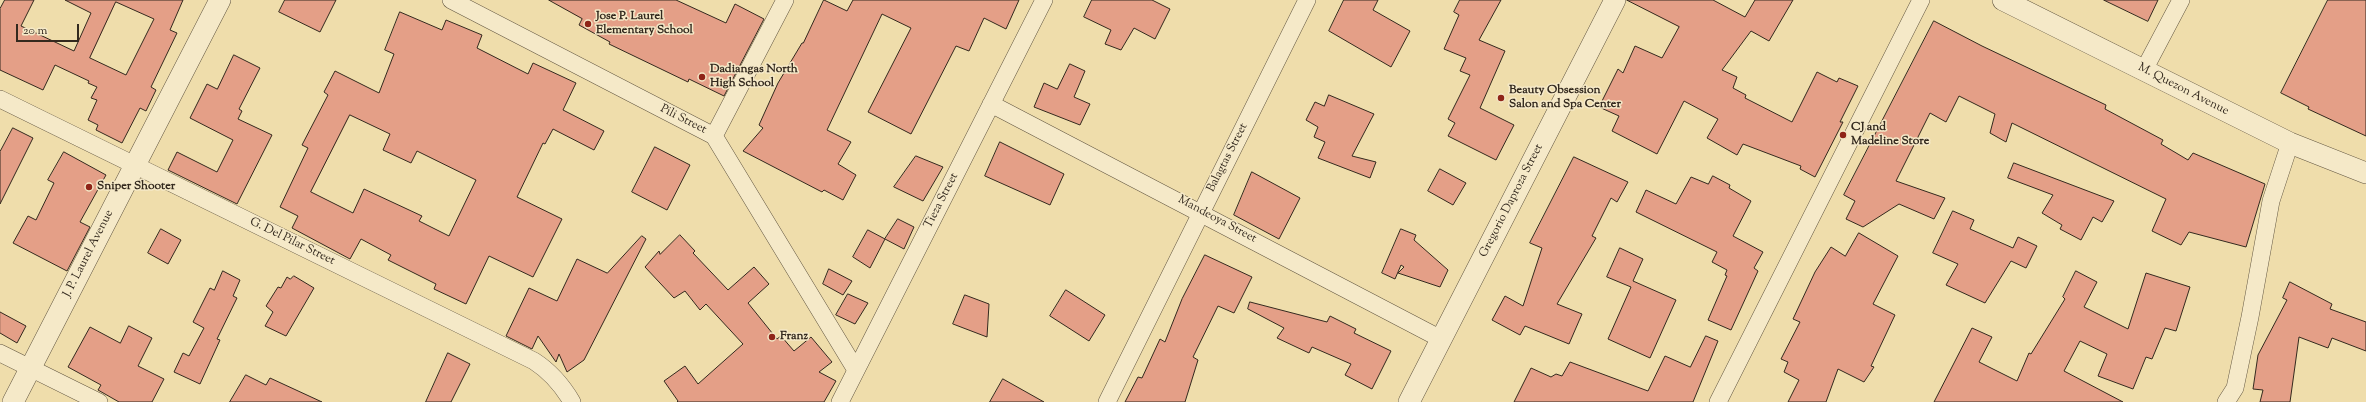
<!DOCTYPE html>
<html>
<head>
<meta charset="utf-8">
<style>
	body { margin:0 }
	#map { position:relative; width:2366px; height:402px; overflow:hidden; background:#efddab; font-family:"Sorts Mill Goudy",serif }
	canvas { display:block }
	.scale { position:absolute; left:16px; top:24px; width:63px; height:18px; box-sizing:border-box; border:2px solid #33291e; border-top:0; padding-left:5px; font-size:12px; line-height:14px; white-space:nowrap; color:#33291e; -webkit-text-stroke:3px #f5e9c8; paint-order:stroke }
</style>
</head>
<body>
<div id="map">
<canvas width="2366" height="402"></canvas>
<div class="scale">20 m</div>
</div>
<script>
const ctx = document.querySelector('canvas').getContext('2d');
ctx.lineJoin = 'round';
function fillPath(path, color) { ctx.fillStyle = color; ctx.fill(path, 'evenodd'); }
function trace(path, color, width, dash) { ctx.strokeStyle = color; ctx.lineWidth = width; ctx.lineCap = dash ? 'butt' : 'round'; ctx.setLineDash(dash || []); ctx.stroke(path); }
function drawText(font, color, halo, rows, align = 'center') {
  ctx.font = font + ' "Sorts Mill Goudy",serif'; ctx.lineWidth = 3; ctx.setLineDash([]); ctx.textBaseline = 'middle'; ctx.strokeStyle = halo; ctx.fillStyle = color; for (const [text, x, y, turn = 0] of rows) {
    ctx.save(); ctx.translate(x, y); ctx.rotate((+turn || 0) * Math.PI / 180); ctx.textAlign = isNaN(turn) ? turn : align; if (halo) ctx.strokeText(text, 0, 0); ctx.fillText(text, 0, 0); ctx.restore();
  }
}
const building = new Path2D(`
	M5 0H34L21 26 74 51 91 13 65 0H183L170 30 177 33 151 87 156 90 146 111 140 108 122 143 96 130 98 125 88 120 97 100 91 98 97 87 88 83 89 81 55 65 43 90 0 70V9ZM116 2 154 19 126 75 90 58Z
	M285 0H336L320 32 279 12Z
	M549 0H676L726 23 735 4 764 19 724 96 689 79 688 82 609 44 610 42 579 25 582 19Z
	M824 0 847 11 853 0H1019L1006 29 984 18 969 51 956 46 911 134 868 112 911 28 882 14 827 130 851 142 838 164 856 175 843 200 824 190 822 192 743 151 763 128 759 125 778 83 802 43H803Z
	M1092 0H1152L1170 9 1155 39 1134 28 1121 50 1105 44 1111 30 1084 17Z
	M1344 0H1378L1373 10 1410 31 1391 67 1329 31Z
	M1460 0H1501L1479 40 1505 51 1480 108 1514 125 1496 160 1448 136 1455 123 1448 119 1470 75 1460 71 1466 58 1444 49 1459 15 1454 12Z
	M1627 0H1713L1745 17 1755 0H1793L1769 41 1751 31 1722 70 1737 77 1733 88 1746 95 1745 98 1792 122 1817 72 1837 82 1839 78 1858 86 1840 122H1843L1815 177 1800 169 1801 166 1743 144 1737 155 1707 138 1718 119 1684 101 1657 154 1612 131 1619 116 1599 107 1618 69 1623 73 1635 46 1662 58 1679 27Z
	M2104 0H2158L2148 21Z
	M2328 0H2366V136L2308 109 2309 107 2281 93Z
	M400 12 442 30 446 20 482 35 477 48 528 74 533 63 576 83 563 110 604 131 594 150 553 129 545 144 543 143 517 197 562 219 533 277 489 256 466 304 434 289 436 284 388 260 391 255 361 239 350 259 292 228 298 216 280 207 308 148 302 145 328 95 324 92 335 71 379 93 394 54 385 50ZM350 115 390 134 383 150 411 163 417 151 476 180 449 236 419 221 422 216 364 189 353 213 311 192Z
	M1934 21 1982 46 2106 105 2105 109 2163 140 2161 144 2188 160 2193 153 2265 184 2246 247 2189 232 2181 245 2152 231 2166 199 2012 123 2006 142 1990 133 1995 114 1959 96 1946 122 1930 113 1896 181 1945 198 1934 219 1899 204 1863 227 1846 219 1855 201 1844 195Z
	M234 55 260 68 239 109 242 111 238 119 272 135 237 204 168 170 177 152 217 172 233 140 190 118 207 84 217 89Z
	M1070 64 1085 71 1074 97 1090 104 1080 125 1034 107 1044 83 1057 89Z
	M1329 95 1374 114 1352 156 1376 162 1370 178 1318 158 1325 142 1314 137 1318 127 1306 120 1315 102 1324 106Z
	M13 128 33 138 0 204V152Z
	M1000 142 1064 174 1050 205 985 176Z
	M655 147 690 165 667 210 632 192Z
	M64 152 106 175 80 222 90 227 67 271 13 243 28 216 36 220 54 183 48 180Z
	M916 156 943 167 923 201 894 187Z
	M1574 157 1628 182 1617 202 1611 198 1592 236 1596 238 1557 304 1582 314 1569 344 1525 326 1520 335 1492 320 1505 296 1523 306 1542 248 1530 243Z
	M2014 163 2114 201 2102 222 2093 217 2081 240 2060 229 2062 225 2042 213 2053 195 2008 178Z
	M1440 169 1466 183 1453 205 1428 191Z
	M1252 172 1300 198 1279 239 1234 215Z
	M1713 176 1730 185 1729 188 1751 201 1733 236 1763 252 1754 268 1758 271 1731 330 1708 320 1727 276 1725 275 1727 270 1712 262 1717 252 1636 212 1646 190 1676 204 1691 177 1708 184Z
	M1953 211 1974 220 1970 229 2013 248 2018 237 2037 246 2026 268 2011 261 1985 303 1946 285 1958 264 1933 253Z
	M898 219 914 227 904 249 885 239Z
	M161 229 181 240 168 264 148 253Z
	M1401 229 1416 235 1414 240 1448 270 1440 287 1398 273 1404 267 1401 265 1395 279 1382 273Z
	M868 230 885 239 870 268 853 257Z
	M1859 233 1898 256 1873 304 1895 315 1871 366 1874 367 1864 382 1838 369 1826 402H1788L1799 380 1784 372 1788 362 1781 359 1800 322 1793 319 1815 272 1831 247 1845 256Z
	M680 235 695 251 693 253 728 290 754 267 769 284 748 303 777 339 781 336 794 351 811 337 832 362 819 372 836 381 824 402H677L678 401 664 381 685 366 698 384 743 344 706 304 700 310 685 291 674 298 645 267 659 251 660 254Z
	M642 236 646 239 584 360 567 372 559 354 556 362 538 336 532 349 506 336 529 288 557 301 577 259 607 273Z
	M1620 248 1643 259 1633 281 1676 300 1650 358 1608 339 1631 287 1607 277Z
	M1205 255 1252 277 1234 313 1218 306 1193 357 1198 360 1185 402H1125L1138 377 1142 378 1160 339 1165 342 1182 299Z
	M829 269 852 281 843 295 823 284Z
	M223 271 240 280 233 296 237 298 217 339 220 340 200 384 174 372 183 353 189 356 204 328 193 322 210 288 214 290Z
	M2076 271 2097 282 2084 307 2128 329 2146 273 2190 287 2176 331 2165 328 2152 359 2146 357 2133 389 2098 376 2107 354 2080 341 2064 371 2123 402H1934L1972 328 1992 337 1979 362 2017 381 2029 353 2031 354 2065 299 2063 297Z
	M294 276 314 288 286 336 265 326 273 312 266 306 278 287 281 288 287 277 290 279Z
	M2290 282 2332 304 2330 309 2366 322V351L2332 338 2328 348 2299 337 2290 402H2260L2263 390 2253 389 2258 355 2287 300 2283 298Z
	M1066 290 1105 315 1089 341 1050 316Z
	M848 294 868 303 855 324 836 315Z
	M965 295 989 304 987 337 953 324Z
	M1250 302 1327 322 1330 316 1356 329 1354 333 1391 351 1372 389 1345 375 1351 364 1312 347 1309 353 1277 338 1284 328 1248 309Z
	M0 312 26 326 17 343 0 333Z
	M129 326 152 338 138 366 164 379 152 402H119L98 390 101 385 68 367 90 327 120 343Z
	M1706 336 1718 341 1693 402H1514L1531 368 1551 377 1556 374 1562 376 1570 362 1648 391 1665 356 1690 367Z
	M448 353 470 364 451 402H426Z
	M246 375 266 385 270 378 322 402H230Z
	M1003 379 1044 402H990Z`);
const minor = new Path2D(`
	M451 0 714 136 856 370
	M2144 70 2181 0
	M0 99 534 361C551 372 562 385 572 402
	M991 104 1441 339
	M714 136 785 0
	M0 353 99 402
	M840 402 1044 0
	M1107 402 1307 0
	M1718 402 1921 0
	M2226 402 2235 388 2250 317 2271 201 2290 143`);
const tertiary = new Path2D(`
	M2003 0 2290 143 2366 173
	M13 402 220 0
	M1409 402 1615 0`);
const markers = [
	[588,24,4,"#8f2418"],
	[702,77,4,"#8f2418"],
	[1501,98,4,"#8f2418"],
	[1843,135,4,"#8f2418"],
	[89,187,4,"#8f2418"],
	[772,337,4,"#8f2418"]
];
const poiNames = [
	["Jose P. Laurel",596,17],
	["Elementary School",596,31],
	["Dadiangas North",710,70],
	["High School",710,84],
	["Beauty Obsession",1509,91],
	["Salon and Spa Center",1509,105],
	["CJ and",1851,128],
	["Madeline Store",1851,142],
	["Sniper Shooter",97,187],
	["Franz",780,337]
];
const streetNames = [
	["M. Quezon Avenue",2183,90,27],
	["Pili Street",683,120,27],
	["Balagtas Street",1228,158,-63],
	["Tieza Street",942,201,-63],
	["Gregorio Daproza Street",1512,201,-63],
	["Mandeoya Street",1217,220,28],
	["G. Del Pilar Street",292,242,26],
	["J. P. Laurel Avenue",89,254,-63]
];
fillPath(building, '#e49f87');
trace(building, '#33291e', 1);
trace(minor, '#625641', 18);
trace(tertiary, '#625641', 22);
trace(minor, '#f5e9c8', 17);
trace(tertiary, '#f5e9c8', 21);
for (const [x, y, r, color] of markers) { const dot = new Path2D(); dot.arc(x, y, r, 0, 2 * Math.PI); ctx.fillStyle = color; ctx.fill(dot); trace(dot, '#f5e9c8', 1.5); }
drawText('bold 12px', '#33291e', '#f5e9c8', poiNames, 'left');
drawText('12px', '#33291e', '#f5e9c8', streetNames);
</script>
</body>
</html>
